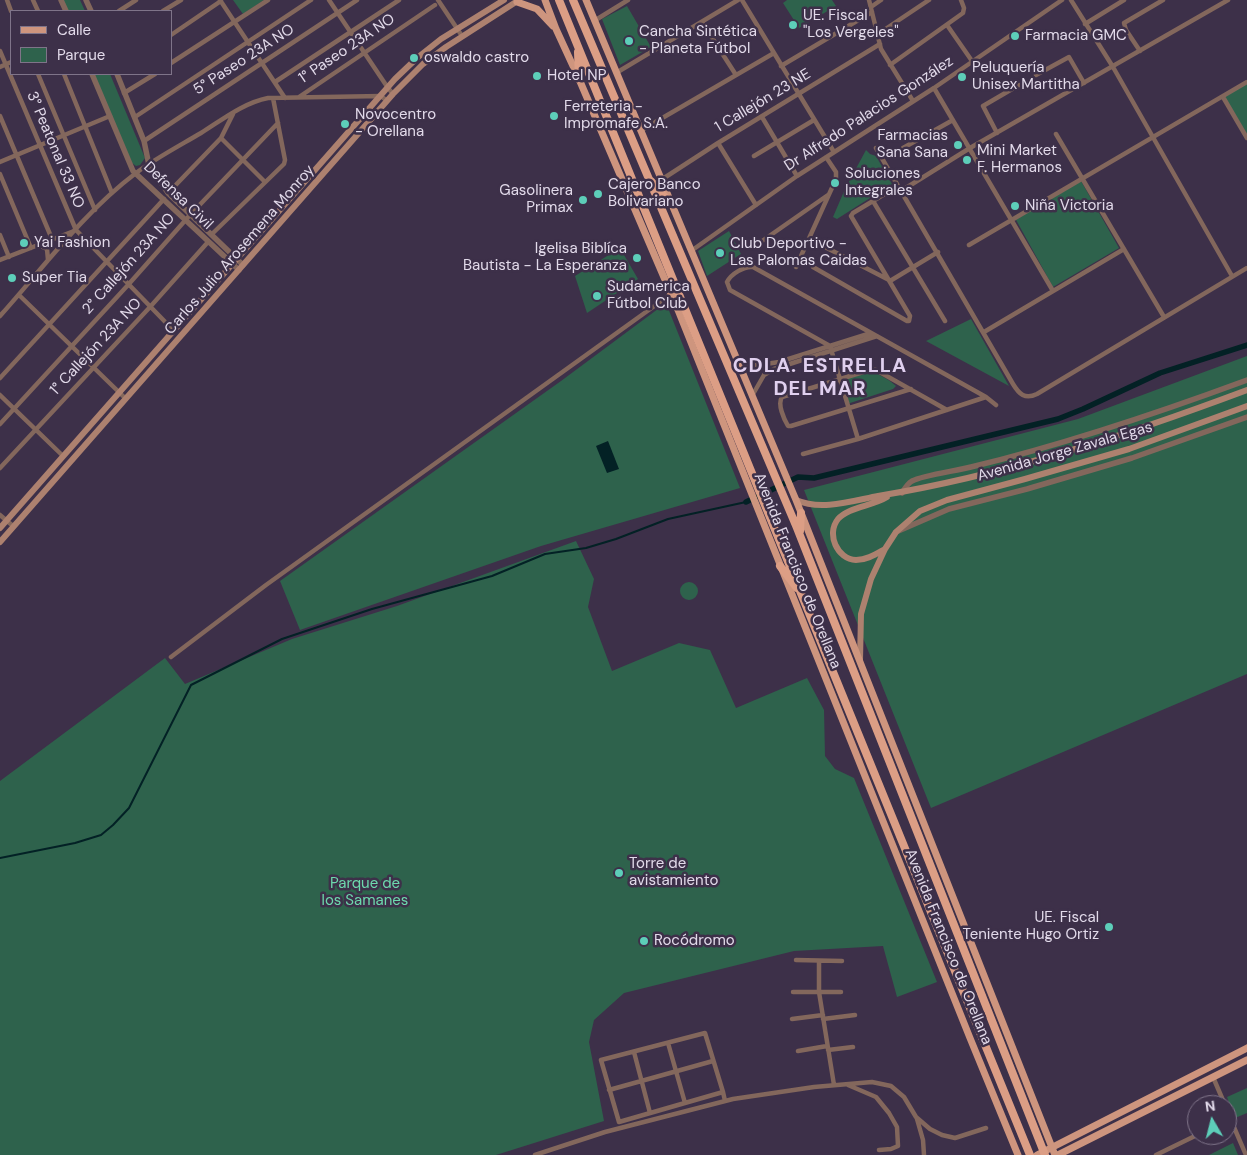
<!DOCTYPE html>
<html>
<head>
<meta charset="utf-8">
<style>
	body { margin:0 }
	#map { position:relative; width:1247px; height:1155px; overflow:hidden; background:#3d3049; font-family:"DM Sans",sans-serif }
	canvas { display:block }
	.legend { position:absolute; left:10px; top:10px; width:162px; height:65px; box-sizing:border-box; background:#3d3049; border:1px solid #7f7489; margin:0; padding:6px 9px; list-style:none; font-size:15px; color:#e2daea }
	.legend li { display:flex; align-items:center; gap:10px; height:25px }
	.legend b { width:25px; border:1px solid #7f7489 }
	.north { position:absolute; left:1187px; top:1095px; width:50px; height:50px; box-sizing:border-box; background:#3d3049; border:1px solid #7f7489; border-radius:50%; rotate:352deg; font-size:14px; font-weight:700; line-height:20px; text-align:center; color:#e2daea }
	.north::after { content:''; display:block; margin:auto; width:18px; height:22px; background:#5dceb9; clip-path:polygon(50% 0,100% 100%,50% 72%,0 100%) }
</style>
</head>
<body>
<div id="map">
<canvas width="1247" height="1155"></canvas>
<ul class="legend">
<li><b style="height:6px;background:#ce957e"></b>Calle</li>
<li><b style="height:14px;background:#2e624c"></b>Parque</li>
</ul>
<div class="north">N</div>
</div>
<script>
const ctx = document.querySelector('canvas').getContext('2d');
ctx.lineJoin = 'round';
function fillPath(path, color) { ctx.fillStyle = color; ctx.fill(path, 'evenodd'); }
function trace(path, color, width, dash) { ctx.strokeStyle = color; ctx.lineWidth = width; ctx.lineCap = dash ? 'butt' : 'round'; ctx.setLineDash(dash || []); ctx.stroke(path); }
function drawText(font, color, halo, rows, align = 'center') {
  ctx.font = font + ' "DM Sans",sans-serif'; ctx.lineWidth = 5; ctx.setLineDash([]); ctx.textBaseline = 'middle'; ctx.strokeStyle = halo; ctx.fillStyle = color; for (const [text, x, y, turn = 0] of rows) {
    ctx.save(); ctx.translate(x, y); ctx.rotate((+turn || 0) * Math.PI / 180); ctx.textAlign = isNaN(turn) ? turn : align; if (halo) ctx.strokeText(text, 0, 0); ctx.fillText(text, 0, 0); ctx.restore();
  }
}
const green = new Path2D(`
	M63 0H80L85 11H68Z
	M233 0H264L243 14Z
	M787 0H832L836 6 799 28 783 3Z
	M627 6 651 47 620 65 602 19Z
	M93 74H110L145 158 140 165 136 166 132 163Z
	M1247 83V134L1224 96Z
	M866 150 870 154 876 156 892 184 837 219 833 217 845 189Z
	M1081 181 1119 248 1053 287 1015 218Z
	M729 231 741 254 707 276 698 251Z
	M620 248 638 279 587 313 575 276Z
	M666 303 740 488 541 546 300 630 280 581 561 381Z
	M971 319 1009 386 926 341Z
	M1247 356V674L931 808 804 490 1078 419Z
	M871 370 890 381 896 386 893 389 847 404 840 381Z
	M576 541 594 579 588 607 612 671 679 643 710 650 736 708 807 678 824 710 825 756 835 769 854 778 937 982 897 997 883 946 794 951 624 993 594 1020 589 1042 604 1121 496 1155H0V781L165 658 185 684 292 639 397 606Z
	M680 591a9 9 0 1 1 18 0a9 9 0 1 1-18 0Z
	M1247 1088V1113L1235 1118 1227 1097Z
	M1233 1143 1238 1155H1209Z`);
const water = new Path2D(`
	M608 441 619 469 607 473 596 446Z`);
const stream = new Path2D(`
	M0 858 75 843 101 835 113 825 129 808 191 685 282 639 372 609 492 576 545 554 586 548 616 539 668 519 746 502`);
const canal = new Path2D(`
	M746 502 798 477 814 478 1058 419 1083 409 1160 373 1247 345`);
const minor = new Path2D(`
	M7 0 11 11
	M33 0 38 11
	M220 0 285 98
	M329 0 388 88 393 94
	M438 0 462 36
	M742 0 834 152
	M869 0 881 49 913 101
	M1071 0 1113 67 1232 276
	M871 7 881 0
	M119 11 136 0
	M163 11 181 0
	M594 21 628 0
	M702 22 736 75
	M1085 24 1124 0
	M947 25 972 61
	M878 34 929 0
	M171 35 221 1
	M0 51 76 230 174 331
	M1140 51 1126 30 1124 23 1163 0
	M171 63 268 0
	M890 65 963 13 964 8 961 0
	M781 66 872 12
	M0 67 11 62
	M616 73 738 0
	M38 74 95 210
	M64 74 112 193
	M1036 75 1069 57 1084 83
	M275 82 399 0
	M934 88 1053 291
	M124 93 155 74
	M299 97 435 5
	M1223 97 1247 138
	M0 116 52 239
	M135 117 311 0
	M762 117 797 176
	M640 131 774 53
	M997 133 983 106 1019 85
	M1056 134 1164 317
	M221 138 265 182
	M144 141 357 0
	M718 143 756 205
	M876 148 1013 384C1019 394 1025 400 1037 394L1247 268
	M903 148 953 120
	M754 156 814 120
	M0 162 110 116
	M0 174 31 248
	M661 180 718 143 880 44
	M901 191 970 148 1228 0
	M168 193 221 138 233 114
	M873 201 945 321
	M212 234 284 164 285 160 273 98
	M0 235 9 257
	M38 245 47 249 48 260
	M969 245 1247 82
	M755 246 828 195
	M825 247 889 280
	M691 251 797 176 934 88 1062 0
	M0 260 74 231
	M796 267 836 179V172L826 157
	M813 267 907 321H909L910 316 851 216 853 213 898 186
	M890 281 938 252
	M19 295 126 399
	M0 316C43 268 83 213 136 173 156 158 179 146 201 133 222 120 243 103 268 98L381 96 387 101
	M984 332 1124 249
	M738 363 759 365 779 362 871 333
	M0 378 164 199
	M911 389 791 426H788C784 419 777 404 782 397L873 369 876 370 947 410
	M0 395 63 456
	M752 396 764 375 774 369 877 336
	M0 424 128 285 190 215 278 123
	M858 439 830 346 730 290 727 282C731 274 744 266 753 267L986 397 996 405
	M803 454 858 439 986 397
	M0 468 150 307 208 242
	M0 515 13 526
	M171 657 266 585 671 294
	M796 960 842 961
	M819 961V992L834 1085
	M793 992H841
	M792 1019 823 1015
	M823 1019 855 1015
	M668 1043 685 1103
	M828 1050 853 1047
	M798 1051 827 1046
	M634 1052 650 1113
	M1213 1077 1225 1105
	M848 1085 876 1097 889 1113 897 1127 898 1146 891 1149 879 1150
	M609 1090 713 1061
	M723 1092 619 1122 601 1060 705 1033 723 1092 725 1101
	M1227 1111 1246 1155
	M917 1119 923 1140 924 1155
	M535 1155 605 1132 733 1099 814 1087 872 1082 891 1086 904 1097 916 1117 930 1129 942 1135 955 1138 986 1128
	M1156 1155 1197 1135`);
const tertiary = new Path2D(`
	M61 0 66 11
	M86 0 91 11
	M92 74 133 171 239 270
	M117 74 144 141 149 165 153 171 168 193 243 265
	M902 493C905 488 907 484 912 481 923 475 956 471 971 467 1066 444 1155 414 1247 380
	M896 532 949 509 1027 489 1132 458 1247 417`);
const secondary = new Path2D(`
	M796 500C821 511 852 501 878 496 1005 475 1127 435 1247 390
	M0 528 395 79 417 58 441 39 504 0
	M0 542 393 94 423 64 446 47 519 0
	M885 549C876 554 867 560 856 560 837 559 826 534 838 519 848 507 873 506 887 497
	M860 660 861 614 871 579 885 549 896 532 920 511 947 500 1025 479 1129 449 1247 406`);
const primary = new Path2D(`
	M545 0 556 29 579 79 678 310 970 1038 1018 1155
	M586 0 796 500 1055 1155
	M517 2 537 9 553 26
	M1037 1155 1247 1048
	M1058 1155 1247 1060`);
const trunk = new Path2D(`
	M559 0 1030 1155
	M573 0 797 528 1045 1155
	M578 52 579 79
	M651 181 671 204
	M800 531 801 513
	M780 566 797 588`);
const markers = [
	[793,25,5,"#5dceb9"],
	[1015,36,5,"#5dceb9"],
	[629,41,5,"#5dceb9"],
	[414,58,5,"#5dceb9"],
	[537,76,5,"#5dceb9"],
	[962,77,5,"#5dceb9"],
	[554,116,5,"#5dceb9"],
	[345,124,5,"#5dceb9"],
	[958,145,5,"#5dceb9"],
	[967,160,5,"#5dceb9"],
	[835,183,5,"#5dceb9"],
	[598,194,5,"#5dceb9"],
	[583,200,5,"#5dceb9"],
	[1015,206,5,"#5dceb9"],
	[24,243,5,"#5dceb9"],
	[720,253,5,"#5dceb9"],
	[637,258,5,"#5dceb9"],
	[12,278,5,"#5dceb9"],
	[597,296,5,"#5dceb9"],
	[619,873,5,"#5dceb9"],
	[1109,927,5,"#5dceb9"],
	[644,941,5,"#5dceb9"]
];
const poiNames = [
	["UE. Fiscal",803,16],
	["\"Los Vergeles\"",803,33],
	["Cancha Sintética",639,32],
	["- Planeta Fútbol",639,49],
	["Farmacia GMC",1025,36],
	["oswaldo castro",424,58],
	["Peluquería",972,68],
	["Unisex Martitha",972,85],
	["Hotel NP",547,76],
	["Ferreteria -",564,107],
	["Impromafe S.A.",564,124],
	["Novocentro",355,115],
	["- Orellana",355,132],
	["Farmacias",948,136,"right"],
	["Sana Sana",948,153,"right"],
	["Mini Market",977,151],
	["F. Hermanos",977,168],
	["Soluciones",845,174],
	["Integrales",845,191],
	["Cajero Banco",608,185],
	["Bolivariano",608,202],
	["Gasolinera",573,191,"right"],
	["Primax",573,208,"right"],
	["Niña Victoria",1025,206],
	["Yai Fashion",34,243],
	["Club Deportivo -",730,244],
	["Las Palomas Caidas",730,261],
	["Igelisa Biblíca",627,249,"right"],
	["Bautista - La Esperanza",627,266,"right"],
	["Super Tia",22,278],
	["Sudamerica",607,287],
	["Fútbol Club",607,304],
	["Torre de",629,864],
	["avistamiento",629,881],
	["UE. Fiscal",1099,918,"right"],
	["Teniente Hugo Ortiz",1099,935,"right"],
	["Rocódromo",654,941]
];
const streetNames = [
	["1° Paseo 23A NO",347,49,-34],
	["5° Paseo 23A NO",244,60,-33],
	["1 Callejón 23 NE",763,101,-31],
	["Dr Alfredo Palacios González",869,114,-33],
	["3° Peatonal 33 NO",55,150,67],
	["Defensa Civil",178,196,44],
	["Carlos Julio Arosemena Monroy",240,250,-49],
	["2° Callejón 23A NO",129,264,-48],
	["1° Callejón 23A NO",96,347,-47],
	["Avenida Jorge Zavala Egas",1065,452,-16],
	["Avenida Francisco de Orellana",797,571,68],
	["Avenida Francisco de Orellana",948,947,68]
];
const parkNames = [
	["Parque de",365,884],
	["los Samanes",365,901]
];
const districtNames = [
	["CDLA. ESTRELLA",820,367],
	["DEL MAR",820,390]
];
fillPath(green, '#2e624c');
fillPath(water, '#032125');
trace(stream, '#032125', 2);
trace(canal, '#032125', 5.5);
trace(minor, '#83675c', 4.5);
trace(tertiary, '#83675c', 5.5);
trace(secondary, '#ad816f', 6);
trace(primary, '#ce957e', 7);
trace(trunk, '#dc9e85', 8);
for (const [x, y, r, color] of markers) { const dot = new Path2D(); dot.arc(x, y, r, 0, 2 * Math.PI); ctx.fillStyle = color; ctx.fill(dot); trace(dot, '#3d3049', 2); }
drawText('15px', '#e2daea', '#3d3049', poiNames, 'left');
drawText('15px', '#e2daea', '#3d3049', streetNames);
drawText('15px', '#6dd9ad', '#3d3049', parkNames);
ctx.letterSpacing = '1px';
drawText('bold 20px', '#e0d0ef', '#3d3049', districtNames);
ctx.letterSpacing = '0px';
</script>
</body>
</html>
